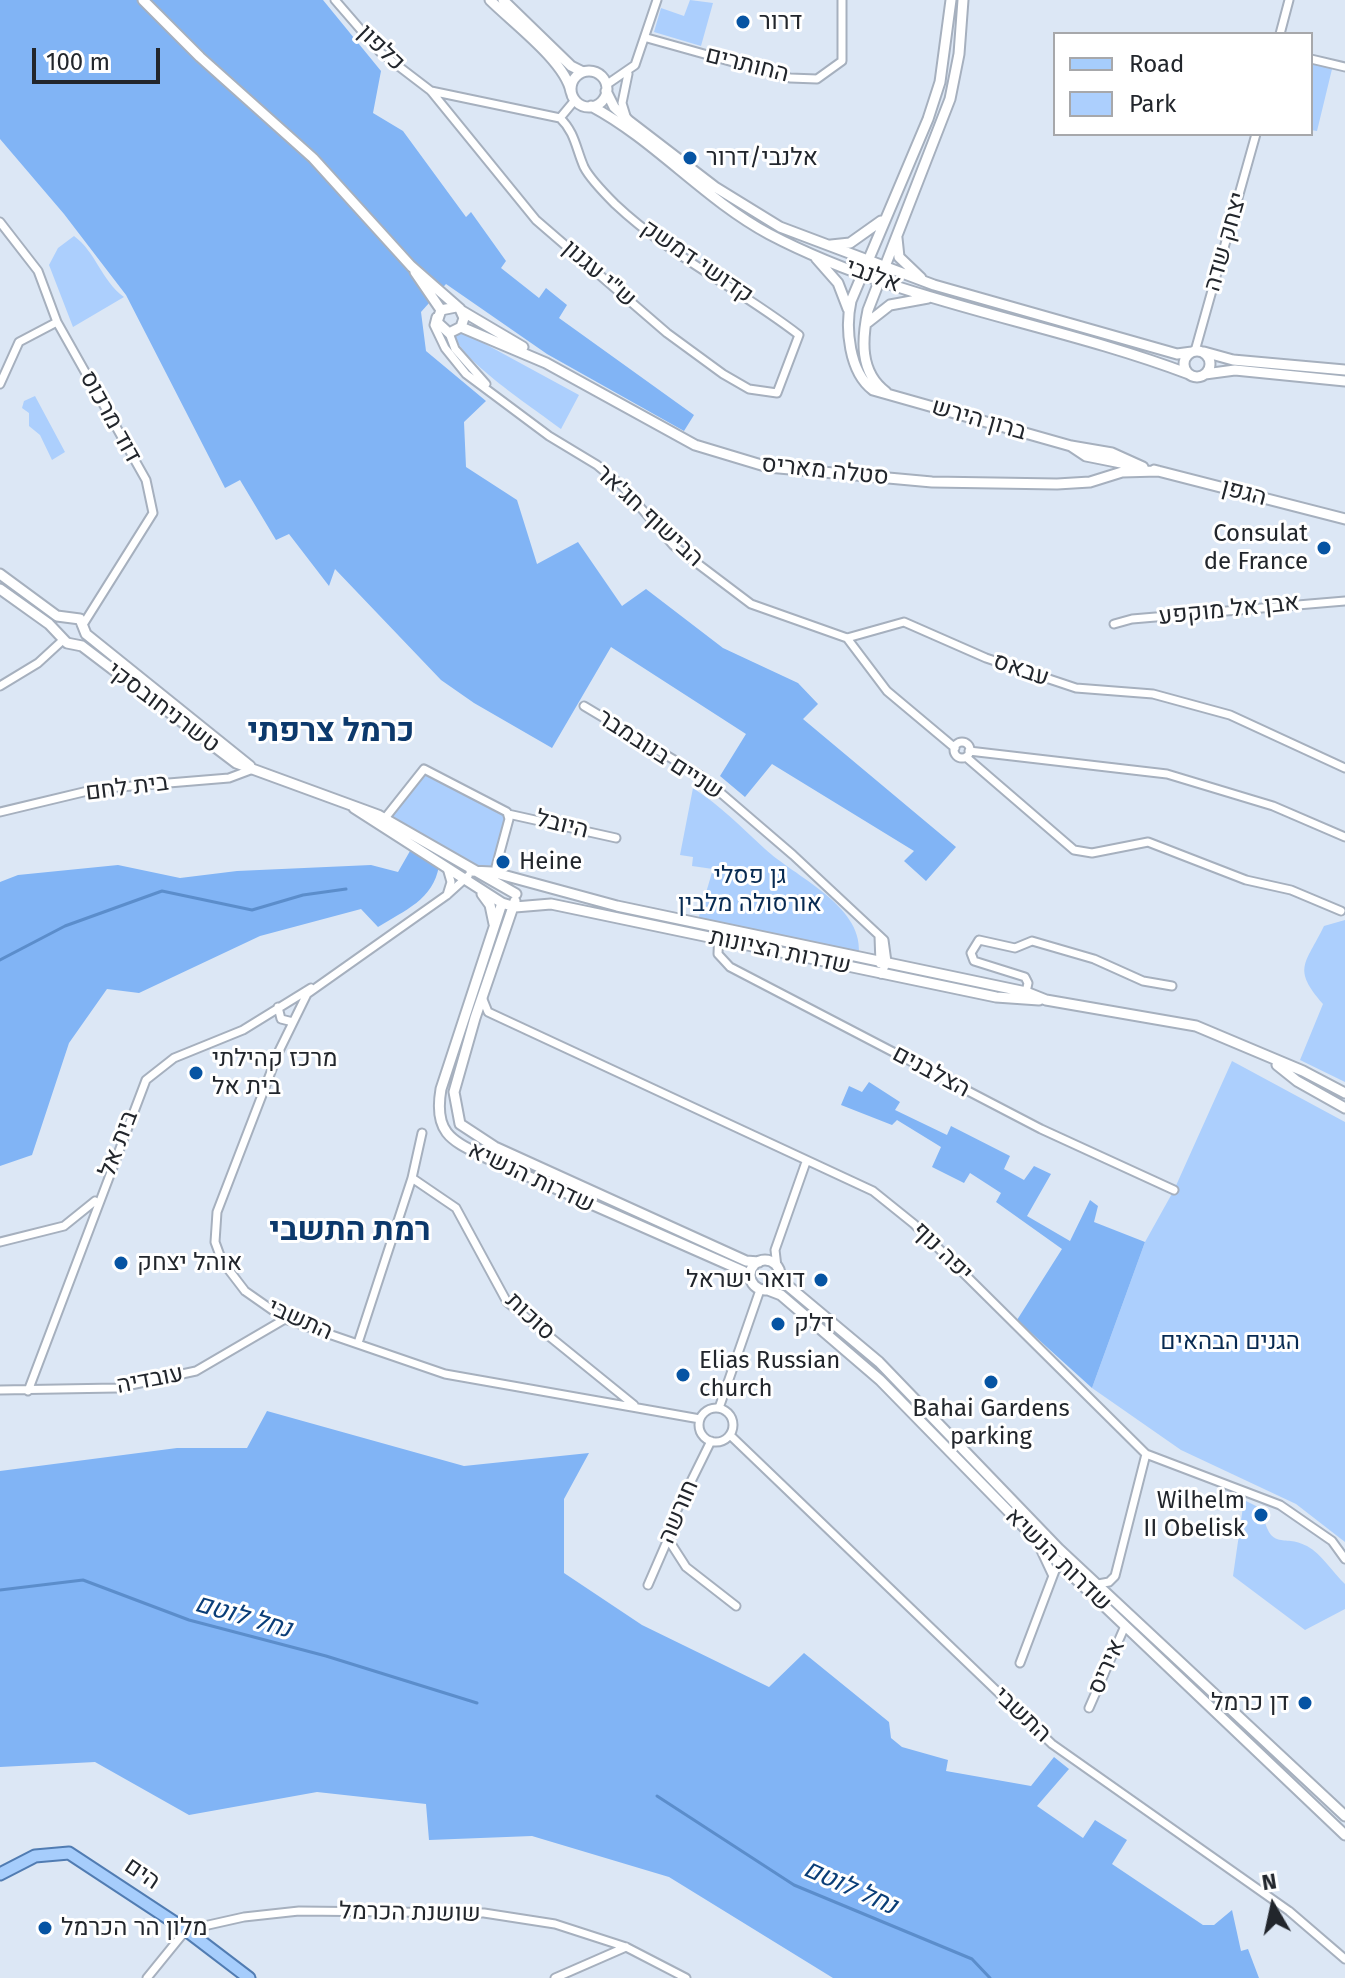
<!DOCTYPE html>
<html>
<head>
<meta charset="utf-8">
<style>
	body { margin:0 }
	#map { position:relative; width:1345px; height:1978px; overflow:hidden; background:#dce7f5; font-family:"Fira Sans",sans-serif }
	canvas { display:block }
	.legend { position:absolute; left:1053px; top:32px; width:260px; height:104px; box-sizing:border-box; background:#fff; border:2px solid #a7a8ab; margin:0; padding:10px 14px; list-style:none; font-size:24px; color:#22262c }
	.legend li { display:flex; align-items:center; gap:16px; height:40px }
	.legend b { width:40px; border:2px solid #a7a8ab }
	.north { position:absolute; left:1233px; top:1866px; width:80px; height:80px; -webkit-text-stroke:6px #fff; paint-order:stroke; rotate:351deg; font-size:22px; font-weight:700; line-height:32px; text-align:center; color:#22262c }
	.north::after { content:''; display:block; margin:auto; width:28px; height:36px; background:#22262c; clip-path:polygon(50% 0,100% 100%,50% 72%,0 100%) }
	.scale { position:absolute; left:32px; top:48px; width:128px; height:36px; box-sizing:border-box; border:4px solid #22262c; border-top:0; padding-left:10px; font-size:24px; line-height:28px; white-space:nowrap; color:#22262c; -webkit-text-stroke:6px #fff; paint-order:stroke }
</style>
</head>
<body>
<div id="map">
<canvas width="1345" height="1978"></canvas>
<ul class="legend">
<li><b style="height:10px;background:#a6cdfc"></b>Road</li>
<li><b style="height:22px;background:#accffd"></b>Park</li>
</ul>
<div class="north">N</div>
<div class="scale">100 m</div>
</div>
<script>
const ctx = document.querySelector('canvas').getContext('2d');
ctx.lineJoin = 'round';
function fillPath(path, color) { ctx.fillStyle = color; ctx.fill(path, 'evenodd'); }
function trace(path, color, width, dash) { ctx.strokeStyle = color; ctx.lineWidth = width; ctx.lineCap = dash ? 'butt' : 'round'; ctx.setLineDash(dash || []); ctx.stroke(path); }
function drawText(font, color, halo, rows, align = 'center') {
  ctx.font = font + ' "Fira Sans",Heebo,sans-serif'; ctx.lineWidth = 6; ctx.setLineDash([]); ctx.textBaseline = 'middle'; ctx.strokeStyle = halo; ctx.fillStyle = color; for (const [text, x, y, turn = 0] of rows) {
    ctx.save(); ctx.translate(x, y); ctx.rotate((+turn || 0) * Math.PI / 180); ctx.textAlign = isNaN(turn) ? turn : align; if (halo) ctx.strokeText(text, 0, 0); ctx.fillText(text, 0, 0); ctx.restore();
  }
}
const green = new Path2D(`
	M690 0 713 3 701 46 654 32 661 8 684 16Z
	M1311 60 1333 65 1317 131 1311 130Z
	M74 236C96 252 101 280 124 297L73 327 49 265 58 248Z
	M455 332 465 333 579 395 561 429C542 414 450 354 455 332Z
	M35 396 65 452 52 460 40 435 29 426V413L22 408 24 401Z
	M425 774 504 813 506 821 492 869 469 866 390 816Z
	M693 788C721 806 741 827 765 849 794 876 862 905 859 952L698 920 713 869 692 866 693 857 680 855Z
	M1345 920V1082L1300 1060 1323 1004C1292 968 1305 965 1324 926Z
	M1232 1061 1345 1122V1542L1296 1504 1181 1450 1092 1388 1145 1242 1174 1190Z
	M1244 1500 1262 1509C1270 1554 1283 1533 1307 1546 1322 1554 1333 1573 1345 1584V1609L1305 1630 1233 1576Z`);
const forest = new Path2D(`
	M0 0H323L381 71 373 113 403 131 466 217 471 212 506 261 501 268 539 298 546 288 567 305 559 318 694 415 684 431 547 354 446 284 421 312 426 351 486 401 464 422 466 467 517 500 537 564 578 542 622 606 646 589 723 648 798 683 818 704 803 719 956 847 926 881 904 861 914 851 772 764 745 797 720 776 746 734 611 647 552 748 474 703 441 680 335 569 329 586 289 534 276 540 240 480 225 488 126 295 64 214 0 139Z
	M410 851 439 866C433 900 405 910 378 927L361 909 260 936 139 993 107 989 69 1043 32 1155 0 1166V882L18 875 118 865 180 878 237 871 371 865 398 872Z
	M869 1082 900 1102 895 1110 947 1135 951 1126 1010 1156 1004 1169 1024 1180 1034 1166 1051 1174 1027 1216 1070 1241 1090 1200 1098 1206 1094 1222 1145 1242 1092 1388 1017 1320 1062 1249 996 1202 1001 1193 970 1173 964 1183 932 1167 941 1147 897 1120 892 1125 841 1105 849 1086 862 1092Z
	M267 1411 464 1466 589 1453 564 1499V1573L642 1625 769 1687 804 1653 889 1722 891 1738 902 1747 948 1760 946 1771 1031 1786 1054 1757 1069 1769 1037 1806 1083 1838 1095 1820 1127 1840 1112 1864 1203 1925H1214L1232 1910 1241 1951 1248 1949 1259 1978H833L669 1877 532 1836 429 1840 426 1804 317 1792 189 1815 95 1762 0 1767V1471L177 1448H247Z`);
const stream = new Path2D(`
	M0 960 65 926 162 891 252 910 303 895 346 889
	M0 1590 83 1580 189 1620 326 1656 477 1703
	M657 1796 794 1885 972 1959 990 1978`);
const minor = new Path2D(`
	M335 0 380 52 431 91 536 220 667 333 723 374 749 389 777 393 799 335C740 289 670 256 615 204 605 194 590 179 584 167 576 149 575 132 560 118L431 91
	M1280 34 1289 0
	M647 38 790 78 817 79 842 61V0
	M1311 59 1345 67
	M606 85 635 65 657 0
	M626 116 622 103 628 74
	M560 118 575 100
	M0 222 38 271 57 322 146 480 153 513 84 623
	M436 317 434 325 445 348 466 374 549 436 597 465 622 486 673 545 751 604 847 638
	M449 333 455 349 486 384
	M1195 351 1256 134
	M0 384 19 342 57 322
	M1114 624 1132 619 1345 601
	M847 638 904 622 986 658 1076 688 1153 694 1230 715 1345 768
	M847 638 887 691 955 748
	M0 686 38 663 63 640
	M584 706 701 776 793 855 884 940 887 962 881 974
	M954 750a8 8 0 1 1 16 0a8 8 0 1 1-16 0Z
	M969 751 1167 774 1273 806 1345 837
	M966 757 1074 850 1092 853 1148 842 1246 880 1291 890 1341 911
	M0 812 96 789 229 778 253 769
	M508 814 616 838
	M382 822 424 769 507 812 509 819 496 867 499 874
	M447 868 451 882 447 895
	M468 876 447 895 307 994 279 1051 217 1212 215 1242 222 1261 245 1291 285 1319 445 1374 700 1419
	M719 928 718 954 730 967 1041 1129 1174 1190
	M879 936 880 964
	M1026 992 1028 983 1025 977 974 961 971 953 979 940 1015 948 1032 941 1094 959 1143 981 1172 986
	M482 997 488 1012 873 1191 914 1224 1146 1454 1280 1505 1332 1541 1345 1559
	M278 1007 281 1019 293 1022
	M412 1178 456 1208 507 1302 634 1405
	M0 1242 64 1226 95 1201
	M777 1267 775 1250 806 1162
	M358 1343 412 1178 422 1133
	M0 1390 117 1388 196 1371 285 1319
	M28 1391 146 1080 174 1058 243 1030 311 988
	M719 1408 760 1290
	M699 1425a17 17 0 1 1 34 0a17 17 0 1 1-34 0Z
	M730 1435 1052 1744 1289 1911 1345 1959
	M668 1539 686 1567 736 1606
	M1037 1542 1052 1574
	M1098 1584 1109 1582 1115 1576 1146 1454
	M648 1585 668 1539 671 1522 711 1441
	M1020 1663 1059 1560
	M1089 1708 1125 1626
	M147 1978 186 1930 244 1917 299 1911 484 1913 555 1924 626 1947 686 1978
	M555 1978 626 1947`);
const tertiary = new Path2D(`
	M143 0 200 57 313 158 411 266 460 309 464 318 461 327
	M490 0C512 22 566 62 571 92
	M503 0 571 66 583 72
	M951 0 940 82 928 119 851 301C845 328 849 372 873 390L1071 446 1112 453 1143 467
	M571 89a18 18 0 1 1 36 0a18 18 0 1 1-36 0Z
	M606 91 614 107 629 121 715 187 780 227 934 285 1177 354 1192 352
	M591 106C655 140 704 199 769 234 900 303 1052 322 1189 374
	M897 238 899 257 921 278
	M831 245 850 243 881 221
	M816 258 838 283 848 309
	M415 272 441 310
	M456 307 441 310 437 322 449 333 461 327
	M462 311 523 347
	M867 323 890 305 928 298
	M461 327 546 363 695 445 768 467 932 482 1057 484 1090 482 1122 472 1158 471
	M1184 364a13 13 0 1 1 26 0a13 13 0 1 1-26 0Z
	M1204 352 1233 360 1345 370
	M1205 374 1235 370 1345 381
	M886 392C859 372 862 339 868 310L950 99 959 54 963 0
	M1071 446 1086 456 1136 466
	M1154 470 1345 519
	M0 574 57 616 80 619 86 634
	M0 589 49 624 67 643 82 646 236 763 378 815 516 894
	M86 634 250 766
	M354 808 502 903 515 907 551 904 996 997 1039 1000
	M471 871 492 872 617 906 1026 992 1046 1000 1196 1026 1303 1071 1345 1093
	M482 894 490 905 494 924
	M515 901 475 1018 454 1092 460 1124 495 1147 746 1261 759 1262
	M502 903 441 1089C433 1135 453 1141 489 1159L743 1271 750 1279
	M1277 1065 1297 1081 1345 1108
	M750 1275a15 15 0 1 1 30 0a15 15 0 1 1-30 0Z
	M780 1274 787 1285 879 1362 1059 1549 1345 1816
	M768 1290 781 1295 880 1380 1058 1562 1345 1835`);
const primary = new Path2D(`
	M0 1874 35 1856 69 1853 186 1930 249 1978`);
const markers = [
	[743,22,8,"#0654a3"],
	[690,158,8,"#0654a3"],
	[1324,548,8,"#0654a3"],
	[503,862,8,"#0654a3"],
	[196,1073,8,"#0654a3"],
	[121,1263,8,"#0654a3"],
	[821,1280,8,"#0654a3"],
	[778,1324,8,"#0654a3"],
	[683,1375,8,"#0654a3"],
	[991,1382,8,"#0654a3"],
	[1261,1515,8,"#0654a3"],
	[1305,1703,8,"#0654a3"],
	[45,1928,8,"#0654a3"]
];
const poiNames = [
	["דרור",759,22],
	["אלנבי/דרור",706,158],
	["Consulat",1308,534,"right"],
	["de France",1308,562,"right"],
	["Heine",519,862],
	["מרכז קהילתי",212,1059],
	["בית אל",212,1087],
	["אוהל יצחק",137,1263],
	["דואר ישראל",805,1280,"right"],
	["דלק",794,1324],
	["Elias Russian",699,1361],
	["church",699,1389],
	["Bahai Gardens",991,1409,"center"],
	["parking",991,1437,"center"],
	["Wilhelm",1245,1501,"right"],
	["II Obelisk",1245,1529,"right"],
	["דן כרמל",1289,1703,"right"],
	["מלון הר הכרמל",61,1928]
];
const streetNames = [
	["כלפון",381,48,44],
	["החותרים",747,65,14],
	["יצחק שדה",1226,242,-74],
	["קדושי דמשק",697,262,34],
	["ש\"י עגנון",599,274,41],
	["אלנבי",873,276,20],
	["דוד מרכוס",110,417,61],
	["ברון הירש",979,420,16],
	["סטלה מאריס",825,471,6],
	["הגפן",1244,493,15],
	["הבישוף חג'אר",649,516,43],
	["אבן אל מוקפע",1229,610,-6],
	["עבאס",1021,670,19],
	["טשרניחובסקי",163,708,37],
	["שניים בנובמבר",660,755,33],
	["בית לחם",127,788,-7],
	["היובל",562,825,14],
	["שדרות הציונות",780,952,12],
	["הצלבנים",931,1072,28],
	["בית אל",119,1144,-69],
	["שדרות הנשיא",531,1178,25],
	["יפה נוף",942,1252,44],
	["סוכות",530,1317,43],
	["התשבי",300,1320,24],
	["עובדיה",150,1380,-11],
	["חורשה",679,1512,-67],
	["שדרות הנשיא",1058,1560,44],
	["איריס",1107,1667,-66],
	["התשבי",1022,1715,43],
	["הים",142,1874,34],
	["שושנת הכרמל",410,1913,1]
];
const parkNames = [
	["גן פסלי",750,876],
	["אורסולה מלבין",750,904],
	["הגנים הבהאים",1230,1342]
];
const waterNames = [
	["נחל לוטם",243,1617,16],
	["נחל לוטם",850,1888,24]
];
const districtNames = [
	["כרמל צרפתי",331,732],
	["רמת התשבי",350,1231]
];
fillPath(green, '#accffd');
fillPath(forest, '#81b4f5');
trace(stream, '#5b8dcb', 3);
trace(minor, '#a6b0be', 11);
trace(tertiary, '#a6b0be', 13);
trace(primary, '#517cb2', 15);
trace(minor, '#fff', 7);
trace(tertiary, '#fff', 9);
trace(primary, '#a6cdfc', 11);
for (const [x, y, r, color] of markers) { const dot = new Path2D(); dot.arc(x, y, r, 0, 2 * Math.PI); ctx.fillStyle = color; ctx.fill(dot); trace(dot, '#fff', 3); }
drawText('24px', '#22262c', '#fff', poiNames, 'left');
drawText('24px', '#22262c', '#fff', streetNames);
drawText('24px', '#072a52', '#fff', parkNames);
drawText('italic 26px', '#0a3e78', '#fff', waterNames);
drawText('bold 32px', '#0c396c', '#fff', districtNames);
</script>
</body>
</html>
